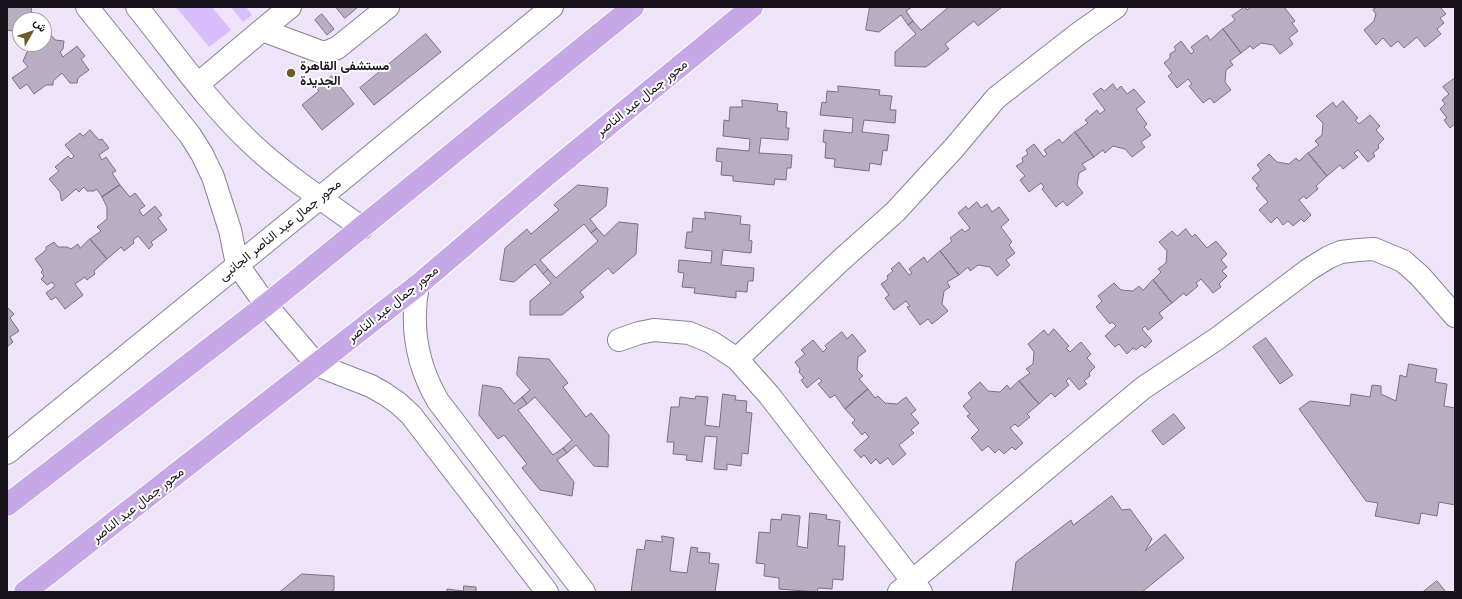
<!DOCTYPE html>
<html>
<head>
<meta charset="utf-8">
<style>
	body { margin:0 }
	#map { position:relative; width:1462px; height:599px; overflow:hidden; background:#ede4f9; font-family:Montserrat,Vazirmatn,sans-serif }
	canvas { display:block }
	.frame { position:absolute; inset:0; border:8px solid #18141c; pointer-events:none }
	.north { position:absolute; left:12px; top:12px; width:40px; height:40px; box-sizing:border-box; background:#fff; border:1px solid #a3a1a4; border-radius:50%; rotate:51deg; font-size:11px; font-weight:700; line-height:16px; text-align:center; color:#18141c }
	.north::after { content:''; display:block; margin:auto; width:14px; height:18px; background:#6a5d2a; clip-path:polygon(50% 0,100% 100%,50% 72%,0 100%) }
</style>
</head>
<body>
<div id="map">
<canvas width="1462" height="599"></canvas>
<div class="frame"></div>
<div class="north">ش</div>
</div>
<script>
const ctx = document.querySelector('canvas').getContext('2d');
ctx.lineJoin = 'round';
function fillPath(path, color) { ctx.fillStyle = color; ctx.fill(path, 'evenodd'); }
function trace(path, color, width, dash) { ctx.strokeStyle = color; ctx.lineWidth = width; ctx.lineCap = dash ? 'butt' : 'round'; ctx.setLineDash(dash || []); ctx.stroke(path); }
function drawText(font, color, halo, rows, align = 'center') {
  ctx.font = font + ' Montserrat,Vazirmatn,sans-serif'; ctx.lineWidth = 4; ctx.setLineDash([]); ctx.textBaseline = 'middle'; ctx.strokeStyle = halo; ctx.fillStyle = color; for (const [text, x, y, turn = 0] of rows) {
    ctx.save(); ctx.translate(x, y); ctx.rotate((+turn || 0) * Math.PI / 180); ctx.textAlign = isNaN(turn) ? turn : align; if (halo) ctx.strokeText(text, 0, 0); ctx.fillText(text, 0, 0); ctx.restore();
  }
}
const green = new Path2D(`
	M176 7H212L231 30 209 47Z
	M231 7H246L252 15 243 22Z`);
const building = new Path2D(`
	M7 7H32L31 11 39 20H20V36L17 32 7 30Z
	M336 7H358L345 18Z
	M870 7H912L906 11 913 21 908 25 901 15 879 32 866 30Z
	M949 7H1002L978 26 974 21 945 44 949 49 926 67 895 66V52L916 34 908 25 913 21 921 30Z
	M1245 7 1247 10 1251 7H1284L1295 21 1292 23 1298 31 1289 38 1293 44 1280 54 1273 45 1261 43 1253 49 1250 46 1241 53 1223 29 1235 20 1232 16Z
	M1377 7H1440L1446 14 1440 18 1444 23 1437 29 1441 34 1425 47 1417 37 1404 48 1398 41 1391 47 1383 38 1376 45 1364 30 1374 21 1376 14 1373 10Z
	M322 14 334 29 327 35 315 20Z
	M44 26 55 40 64 41 63 49 60 52 63 57 77 46 85 56 81 59 89 70 78 78 77 83H70L62 73 53 81V85H46L34 94 27 84 20 89 12 78 28 67 23 61 29 48 26 44H44Z
	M1223 29 1241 53 1230 61 1233 65 1226 70 1225 82 1231 90 1214 103 1210 98 1203 103 1189 86 1192 84 1188 79 1177 88 1168 76 1172 73 1164 63 1170 58V54L1176 50 1174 47 1181 41 1191 54 1194 51 1191 47 1207 35 1210 40Z
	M426 34 441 52 374 105 360 88Z
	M332 76 354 104 322 130 302 105 319 91 317 89Z
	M1455 78V124L1450 128 1444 120 1447 118 1440 109 1445 104 1442 100 1449 94 1443 87Z
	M1113 84 1117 90 1121 86 1127 94 1134 89 1145 102 1136 109 1147 124 1144 127 1151 135 1141 142 1145 147 1132 157 1125 149 1113 146 1105 153 1103 150 1094 157 1075 132 1088 123 1085 120 1097 110 1100 114 1105 110 1093 94 1101 88 1104 91Z
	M838 86 880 90 879 95 892 96 890 110H896L895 123 864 120 862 132 889 135 887 151 883 150 881 165 870 163 869 171 834 167 835 159 825 158 826 143 823 142 824 130 852 133 853 118 820 115 822 102 826 103 827 91 838 92Z
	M742 100 778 104 777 111 787 112 786 128H789L788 140 761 138 759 153 792 155 791 168H787L786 180 775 179 774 185 733 181V176L721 175 722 162 716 161 717 148 749 151 750 139 723 136 724 120 729 121 730 107H742Z
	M1343 101 1358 118 1355 120 1359 124 1370 115 1380 126 1376 130 1384 139 1378 145 1379 148 1373 153 1375 156 1368 162 1358 150 1354 153 1358 157 1343 169 1340 165 1327 176 1308 153 1319 145 1315 141 1322 135 1323 123 1316 116 1333 102 1336 107Z
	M90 130 99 140 102 139 109 148 99 155 102 160 106 157 116 171 112 173 120 185 102 197 97 189 94 191H87L84 187 79 192 76 189 62 201 61 199 60 192 49 179 59 171 55 167 68 156 71 159 74 156 65 145 80 133 83 136Z
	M1075 132 1094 157 1082 164 1086 169 1079 173 1077 185 1083 193 1067 206 1063 201 1056 207 1042 189 1044 187 1041 183 1029 192 1020 180 1025 176 1016 166 1023 162 1022 158 1028 154 1026 150 1034 144 1044 157 1047 154 1044 150 1059 139 1062 143Z
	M1308 153 1327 176 1316 186 1318 189 1306 199 1304 196 1299 200 1311 215 1304 222 1301 219 1293 226 1288 221 1283 225 1277 217 1271 223 1259 210 1268 202 1256 188 1259 186 1252 178 1261 170 1257 165 1269 154 1277 162 1289 164 1296 158 1299 161Z
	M120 185 130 197 135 193 145 206 139 210 143 216 155 206 162 215 158 218 167 230 151 242 153 245 149 249 138 236 133 240 134 243 124 251 121 247 107 259 90 239 101 231 97 227 107 219V207L102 197Z
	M578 185 608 188 606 206 590 219 597 228 591 233 584 224 540 260 548 269 543 274 535 264 514 282 500 280 505 248 527 229 531 234 559 210 554 205Z
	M977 202 981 208 987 204 992 212 999 207 1009 220 1001 227 1012 242 1009 245 1015 253 1006 260 1010 265 997 276 990 267 978 265 970 271 968 267 959 275 940 251 952 241 950 238 962 229 965 232 970 228 958 213 966 206 968 209Z
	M705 212 741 216 740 224 750 225 749 240 752 241 751 253 723 250 721 265 754 268 753 281H748L747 292 736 291V298L694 293 695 288 682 287 684 273 678 272 679 260 711 263 712 251 685 248 687 232H692L693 218 705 219Z
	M619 222 638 224 636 254 613 274 608 268 580 292 584 297 562 315H530V301L551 283 543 274 548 269 556 278 598 241 591 233 597 228 604 236Z
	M1186 229 1192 237 1195 234 1207 248 1216 241 1227 254 1221 260 1227 267 1222 271 1227 276 1219 284 1221 287 1213 293 1201 279 1196 283 1198 286 1186 296 1184 293 1172 303 1153 280 1161 272 1158 269 1166 263 1167 251 1159 242 1172 231 1177 236Z
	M90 239 107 259 94 271 95 274 87 280 85 277 75 284 83 295 65 309 56 297 51 300 46 293 55 286 52 282 47 285 41 279 44 276 41 272 43 270 35 259 46 250V247L54 242 58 247H67L71 249 78 244 80 248Z
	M940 251 959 275 947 282 950 287 944 291 942 304 948 311 932 324 928 319 920 325 907 307 910 306 906 301 894 310 885 298 889 295 881 284 888 279 887 276 893 271 891 269 899 262 909 275 912 273 909 269 924 257 927 262Z
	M1153 280 1172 303 1159 313 1163 318 1148 330 1145 326 1142 329 1152 341 1145 348 1142 345 1136 350 1133 348 1127 354 1119 344 1115 347 1105 336 1116 326 1112 322 1110 324 1096 307 1102 301 1098 296 1114 283 1121 290 1133 291 1139 286 1143 290Z
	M7 307 14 314 10 318 19 331 10 337 13 342 7 347Z
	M1054 329 1069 346 1066 348 1070 352 1081 342 1091 354 1087 358 1095 367 1089 373 1090 376 1084 381 1087 384 1079 390 1069 378 1066 381 1069 385 1055 397 1051 393 1039 404 1019 381 1030 373 1026 369 1033 364 1034 352 1028 344 1044 330 1048 335Z
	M842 332 847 339 852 334 866 351 858 357 857 370 863 376 859 379 868 389 845 409 835 395 830 398 818 384 822 381 819 378 807 388 801 380 804 378 799 372 800 369 795 362 805 354 801 350 813 340 823 352 827 348 825 346Z
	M1266 338 1293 375 1280 384 1253 347Z
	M519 357 549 359 568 383 563 387 586 417 591 413 609 435 608 467 594 466 576 445 567 453 563 448 572 440 535 397 527 404 522 397 530 390 517 375Z
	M1409 364 1437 369 1435 382 1447 384 1444 406 1455 408V505L1439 502 1437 516 1421 513 1419 524 1375 516 1378 503 1366 501 1299 409 1310 401 1350 406 1351 394 1370 397 1372 385 1381 386V394L1396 401 1400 375 1406 377Z
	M1019 381 1039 404 1027 414 1030 417 1018 427 1015 424 1010 428 1023 443 1015 450 1012 447 1004 454 999 449 995 453 988 446 982 451 971 438 979 430 967 416 970 414 963 406 972 398 968 393 980 382 988 391 1000 392 1007 385 1010 389Z
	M483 385 501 388 514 404 522 397 527 404 518 410 553 455 563 448 567 453 557 460 574 482 572 496 540 490 522 468 527 464 504 435 498 439 479 415Z
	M868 389 875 398 878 396 885 403 897 404 906 397 916 410 911 414 919 423 911 430 914 433 899 445 906 454 893 465 888 458 880 464 876 459 871 464 864 455 861 458 854 450 869 437 865 432 862 435 852 423 855 420 845 409Z
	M723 394 736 396 735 400 747 401 746 412 752 413 748 454 742 453 741 466 727 464V470L714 469 717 437 705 436 702 462 686 460 687 455 673 454 674 442H667L671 407H679L680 397 695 399 696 396 708 397 705 425 719 427Z
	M1174 414 1185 428 1163 445 1152 431Z
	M1112 496 1122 510 1130 509 1152 539 1145 551 1165 534 1184 558 1142 592H1012L1016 562 1071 520 1073 525Z
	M810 513 827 515 826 519 840 521 838 546H845L843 580 833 579 832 589 818 588 817 592 779 589V578L764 576 765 564 756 563 759 532 770 533 771 519 781 520 782 514 800 516 797 546 807 548Z
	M662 536 674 538 670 571 687 573 691 547 698 548 697 552 710 553 709 563 719 564 715 592H631L637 549 644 550 646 540 662 542Z
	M302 574 334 576V590L331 592H280Z
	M1437 581 1446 592H1423Z
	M464 586 476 587V592H447V589L463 591Z`);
const minor = new Path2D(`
	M87 7 190 135 202 154 213 177 230 230 237 264 266 305 317 365 371 386 385 394 398 403 411 415 547 592
	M137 7C174 53 209 104 253 145 286 176 325 201 362 228
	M290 7 262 30 321 52H327L337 48 388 7
	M198 84 262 30
	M418 285C410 326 417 365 438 401L584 592
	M619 340 639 333 654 330 689 333 711 342 737 359 769 395 921 592
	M737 359 840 261 895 212 954 148 996 98 1078 34 1116 7
	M7 453 321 197 552 7
	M899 592 1143 388 1218 338 1308 270 1329 257 1341 252 1358 250 1374 249 1403 261 1420 276 1455 316`);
const major = new Path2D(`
	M7 505 266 305 633 7
	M25 592 418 285 546 176 752 7`);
const markers = [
	[291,73,5,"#6a5d2a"]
];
const poiNames = [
	["مستشفى القاهرة",300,66],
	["الجديدة",300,81]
];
const streetNames = [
	["محور جمال عبد الناصر",642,98,-39],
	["محور جمال عبد الناصر الجانبى",280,230,-39],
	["محور جمال عبد الناصر",393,304,-39],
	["محور جمال عبد الناصر",138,505,-38]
];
fillPath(green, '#dabdfe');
fillPath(building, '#b7aec2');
trace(building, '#797183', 1);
trace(minor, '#8a8295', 24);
trace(major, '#fff', 24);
trace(minor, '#fff', 22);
trace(major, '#c6a8e6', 22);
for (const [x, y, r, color] of markers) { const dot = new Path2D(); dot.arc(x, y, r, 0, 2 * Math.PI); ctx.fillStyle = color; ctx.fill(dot); trace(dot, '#fff', 1.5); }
drawText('bold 13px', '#18141c', '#fff', poiNames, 'left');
drawText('13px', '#18141c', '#fff', streetNames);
</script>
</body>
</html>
